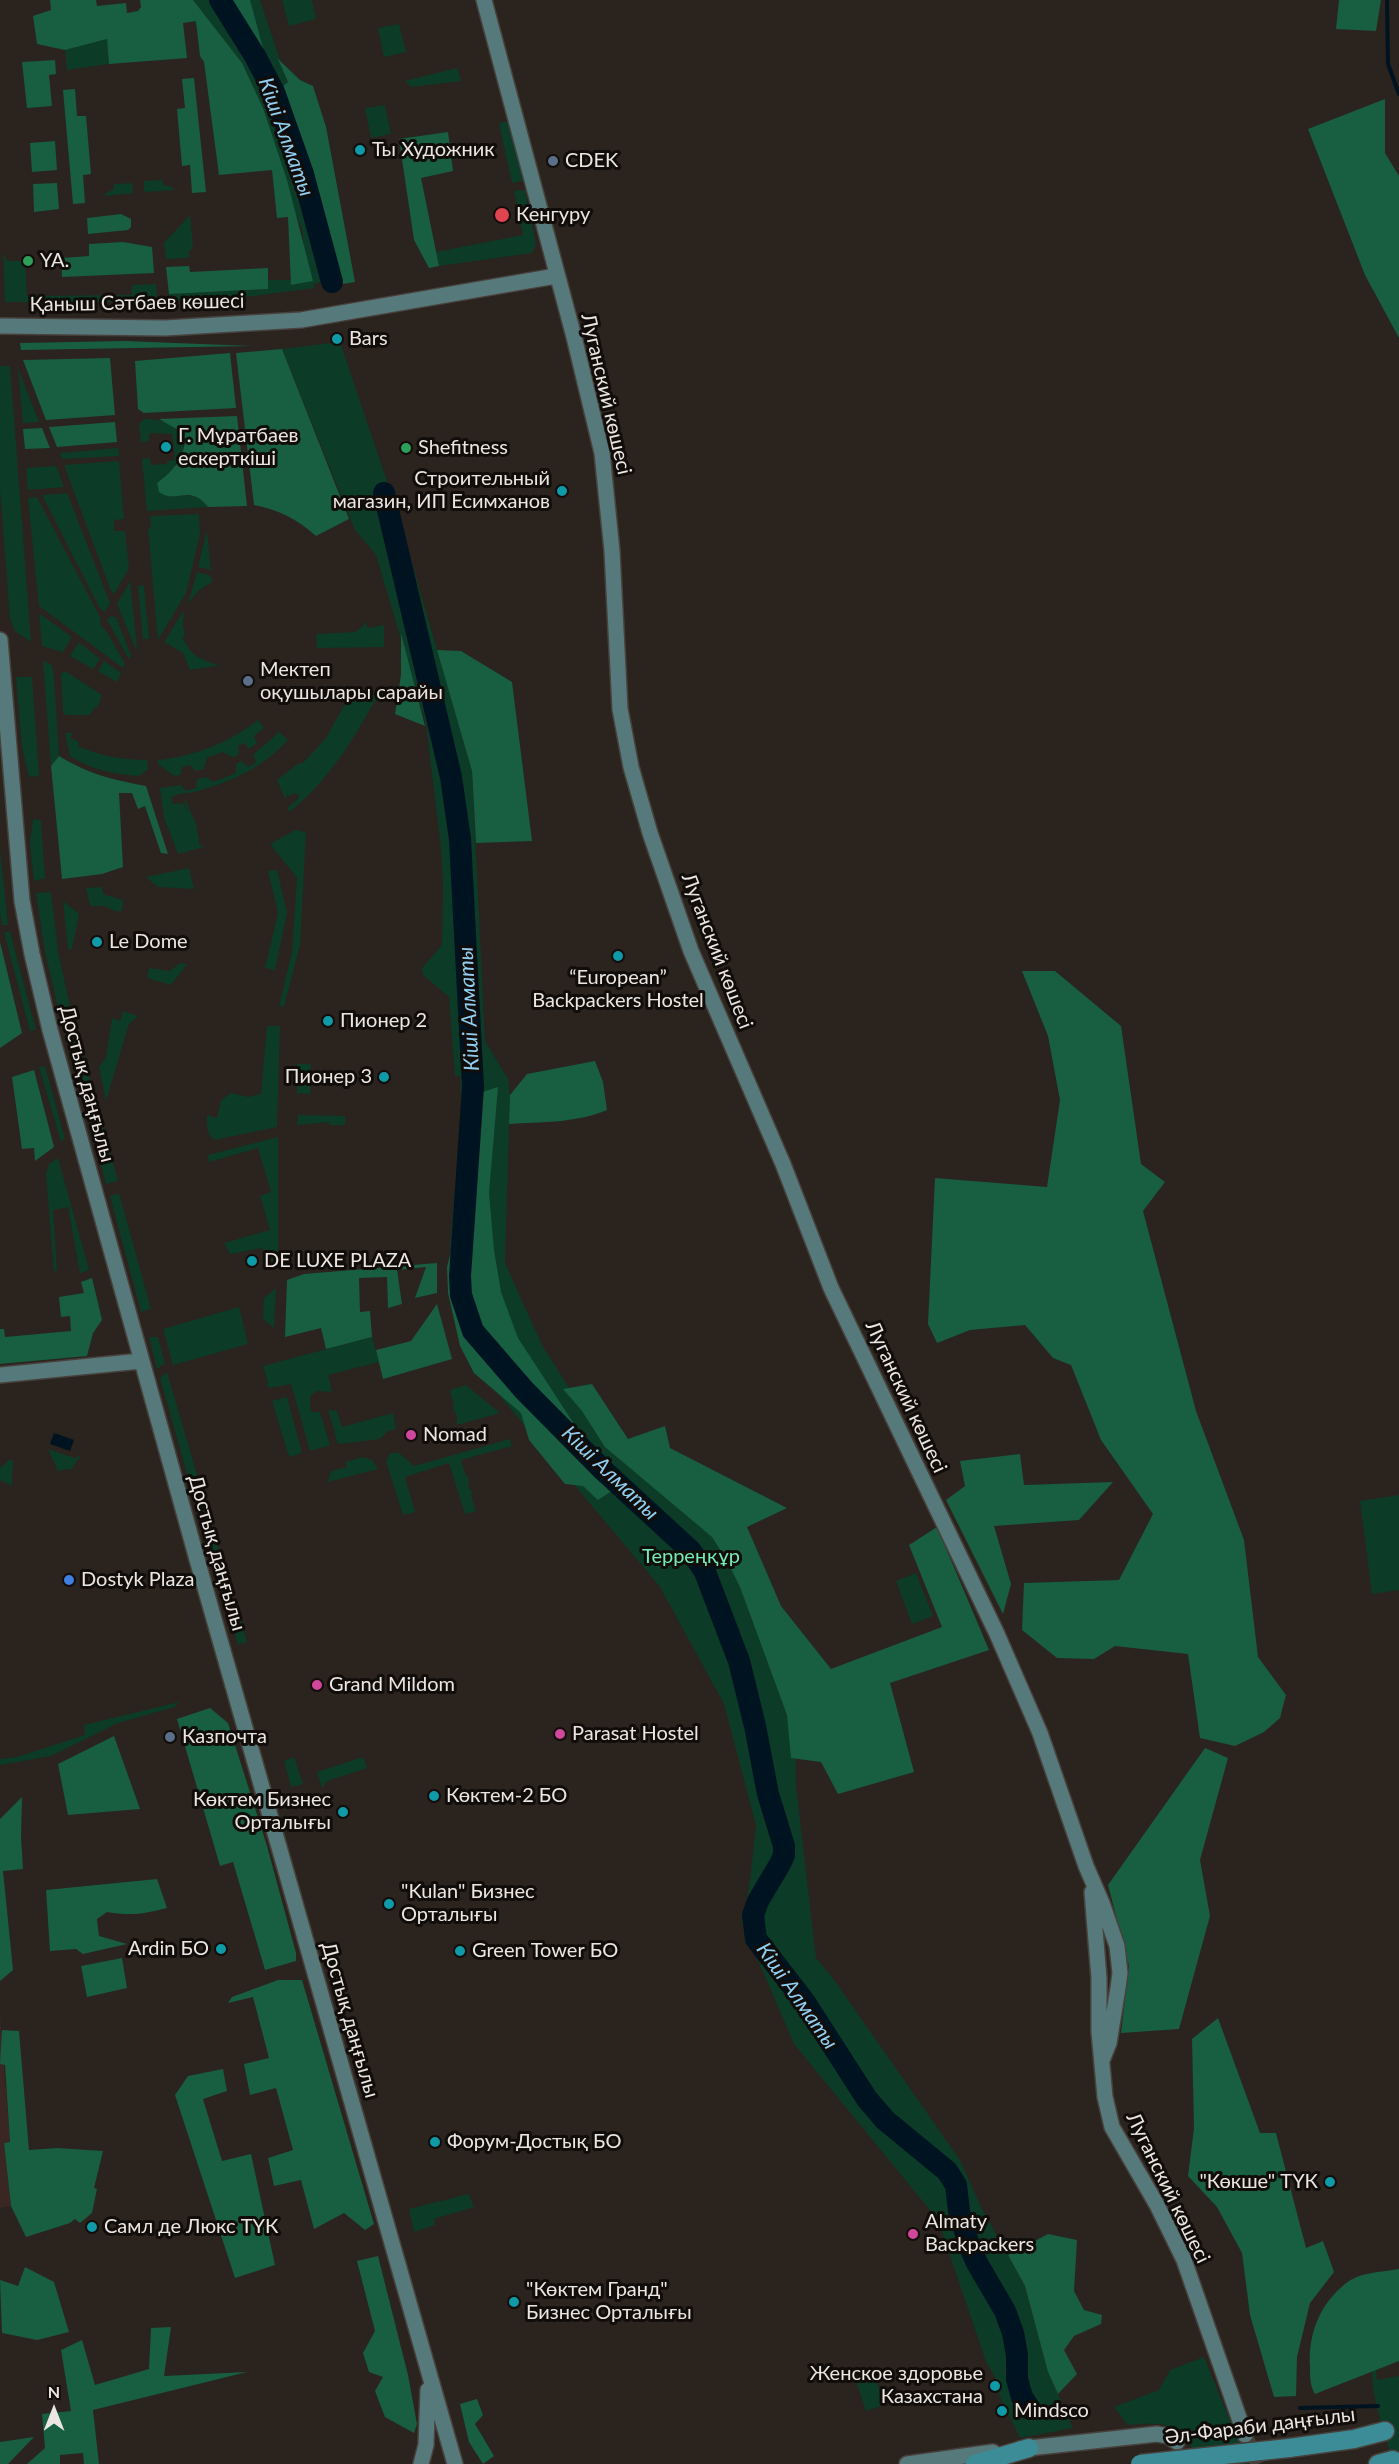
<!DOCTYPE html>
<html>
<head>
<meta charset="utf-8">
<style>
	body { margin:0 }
	#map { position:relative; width:1399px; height:2464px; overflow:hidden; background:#2b231e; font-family:Lato,sans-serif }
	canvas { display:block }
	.north { position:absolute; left:24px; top:2380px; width:60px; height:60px; -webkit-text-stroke:4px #110d0b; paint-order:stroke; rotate:0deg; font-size:16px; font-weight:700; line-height:24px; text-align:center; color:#ebe6e2 }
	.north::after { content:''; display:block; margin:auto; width:21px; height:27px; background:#ebe6e2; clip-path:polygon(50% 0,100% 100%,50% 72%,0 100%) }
</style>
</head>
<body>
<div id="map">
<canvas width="1399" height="2464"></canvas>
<div class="north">N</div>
</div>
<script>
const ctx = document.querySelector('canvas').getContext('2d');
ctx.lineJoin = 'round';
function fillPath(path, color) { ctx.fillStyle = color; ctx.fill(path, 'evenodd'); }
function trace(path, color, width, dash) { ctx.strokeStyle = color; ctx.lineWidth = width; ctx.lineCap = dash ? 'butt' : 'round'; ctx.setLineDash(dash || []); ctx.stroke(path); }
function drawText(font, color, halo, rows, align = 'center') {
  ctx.font = font + ' Lato,sans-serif'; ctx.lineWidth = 6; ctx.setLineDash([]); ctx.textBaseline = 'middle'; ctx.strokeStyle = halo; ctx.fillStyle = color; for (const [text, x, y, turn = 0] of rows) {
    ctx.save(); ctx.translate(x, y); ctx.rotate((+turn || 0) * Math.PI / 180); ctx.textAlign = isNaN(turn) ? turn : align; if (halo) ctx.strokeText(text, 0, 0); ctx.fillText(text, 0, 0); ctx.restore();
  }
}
const education = new Path2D(`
	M0 2015 10 2142 4 2143 11 2206 0 2208Z`);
const green = new Path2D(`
	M182 0H260L301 123 341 275 314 284V288L254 296 169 301V294L268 289V280H291V285L307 282 302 229 280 177Z
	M282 0H312L316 19 289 26Z
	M399 24 406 52 384 57 378 28Z
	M107 39 109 64 67 70 65 50Z
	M457 68 461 81 411 87 405 81Z
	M385 105 391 134 371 138 365 108Z
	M509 120 523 181 512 183 499 124Z
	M162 180 163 185 172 187 174 190 144 192V181Z
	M132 183 133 193 104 196 106 193 114 189V184Z
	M525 190 536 244 532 253 439 266 436 252 523 235 514 191Z
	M190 215 193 248 189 251V258L166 259 164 243Z
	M3 253 7 261H25L27 296 132 295V285L156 284 157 302H5Z
	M340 342 397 511 472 771 485 1041 508 1079 510 1095 505 1263 542 1345 580 1405 727 1531 795 1678 796 1786 816 1958 832 1977 960 2160 982 2209 1025 2286 1048 2372 1073 2428 1020 2438 1000 2397 995 2377 986 2362 938 2220 794 2044 742 1923 750 1880 756 1826 724 1704 660 1587 483 1376 451 1296 450 1243 462 1117 460 1076H455L449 997 423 975 422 968 442 945 443 883 441 848 426 724 376 555 355 530 282 349Z
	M0 366H10L31 642 15 631 10 619 0 489Z
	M18 368 39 422 23 423Z
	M144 419C162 419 173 424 185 439 184 459 173 471 157 483L170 497C187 494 197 494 208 507L147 511 142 459 150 458 151 465 167 464V461L175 460 172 434 149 433V441L141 442 139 424Z
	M118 448 119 456 62 459 60 453Z
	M119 461 124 519 114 520V531H125L129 568 114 594 111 591 64 465Z
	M56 466 64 487 28 490 26 468Z
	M67 493 110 603 105 612 100 609 42 495Z
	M37 497 101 619 100 625 107 632 125 664 123 668 39 606 28 498Z
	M199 514 200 534 186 593 158 640 148 529H151L150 516Z
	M207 530 211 570 198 567Z
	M197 572 211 576 212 582 198 591 188 604Z
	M130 581 137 648 136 650 117 604Z
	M144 585 149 639H143L138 586Z
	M184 610 183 625 185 636H182C189 654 202 662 221 665L190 670 183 653 164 642Z
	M39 613 72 637 63 652 42 646Z
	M111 616 116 617 131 656 129 659 107 620Z
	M370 620 366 625 368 628 384 625V647L317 648 316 634 355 632Z
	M79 642 100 659 93 669 70 656Z
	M43 661 52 665 54 677 59 756 51 766Z
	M104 661 121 673 117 682 98 671Z
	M65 671 102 695 98 707 94 708 90 715H66L63 712 61 674Z
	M16 677H32L39 776 29 777 22 747Z
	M368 691 377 697C353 740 328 782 289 812L287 808 298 799 299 795 295 793 289 796 286 793 287 797 285 799 277 780 300 762 302 764 326 738 347 700Z
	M258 720 264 728 254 736 257 743 249 749 244 743 238 746 239 755 233 757 222 752 207 758 204 769 195 771 190 765 182 767 180 775 174 776 158 764V760C196 756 228 743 258 720Z
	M279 732 288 740C265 766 231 782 198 791 189 794 180 792 171 797L173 804 183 803 188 814 184 801H186L196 824 200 846 203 845 204 847 178 854 164 818 160 788 181 785 186 791 196 788 197 779 206 777 213 782 236 773V764L241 761 249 767 256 762 253 755Z
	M65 733H73L70 738 79 742 78 746C100 756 123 760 147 760L148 769 139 776C114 774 91 770 70 756Z
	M33 819 41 820 45 878 34 881 30 843Z
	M295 830 306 832 300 945 284 1007 279 1006 292 952 297 878 270 844Z
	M0 851 8 925H2L0 912Z
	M189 868 194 889 158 887 146 877Z
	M277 870 287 913 275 970 265 968 278 913 268 871Z
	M102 887 103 894 123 900 122 911H115L104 906H90L86 888Z
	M51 892 58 951 72 1016 61 1019 45 952 36 893Z
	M63 901 79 914 72 949H68Z
	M4 932H10L36 1030 30 1031Z
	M180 963 187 964 171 985 147 978 149 968 170 971Z
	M123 1011 138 1016 129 1024 106 1101 99 1067 106 1058 112 1018 120 1021Z
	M267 1026H280L277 1127 214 1140C206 1133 207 1125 207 1115L217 1118 221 1100 231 1093 248 1097 261 1094Z
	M76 1030 118 1181 106 1184 65 1033Z
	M297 1064H311L310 1094 297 1093Z
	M45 1066 65 1139 61 1142 39 1067Z
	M298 1115 345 1116V1125H329V1122L297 1125Z
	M278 1137V1253L274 1267 270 1254 265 1255 263 1248 230 1254 224 1243 270 1230 260 1196 271 1192 258 1148 209 1162 208 1155Z
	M58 1158 89 1270 80 1273 68 1207 53 1210 57 1270 54 1272 46 1175 49 1164Z
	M119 1193 151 1309 141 1312 110 1196Z
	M276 1288 274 1328 263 1319 264 1298Z
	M239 1307 248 1344 173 1365 163 1329Z
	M149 1337H158L165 1363 157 1369Z
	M372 1337 379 1362 328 1375 332 1392 317 1391 310 1396V1408L312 1412H320L330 1445 310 1451 291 1384 269 1388 266 1384 268 1383 263 1366Z
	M167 1372 230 1588 219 1587 160 1378Z
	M466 1385 500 1413 457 1425V1416L452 1407 454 1406 450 1390Z
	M287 1397 302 1453 289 1457 272 1401Z
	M328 1410 337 1411 342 1427 393 1413 396 1429 388 1431 380 1439 338 1444Z
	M510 1439 512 1446 461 1460 466 1476H468L469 1488 473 1494 471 1495 476 1511 465 1514 449 1463 405 1477 415 1512 403 1515 386 1461 390 1453H399L414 1466Z
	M48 1449 75 1458 81 1455 71 1470 66 1469 58 1471Z
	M363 1457 372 1460 378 1469 328 1482 331 1471 347 1467 345 1462Z
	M9 1460H13L12 1486 0 1480V1468Z
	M1399 1495V1590L1372 1594 1360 1501Z
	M916 1573 933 1616 912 1624 896 1581Z
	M238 1609 247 1642 238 1645 229 1612Z
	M179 1702 175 1707 118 1723 51 1756 0 1765V1759L17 1757 85 1735 84 1725Z
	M294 1757 303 1784 291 1787 284 1761Z
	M363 1757 367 1768 327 1781 322 1788 317 1772Z
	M353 2027 371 2088 364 2090 346 2029Z
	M469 2194 474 2207 434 2219 435 2225 414 2232 409 2209Z
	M1204 2357 1248 2464H1198C1184 2422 1167 2422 1128 2425L1114 2407 1159 2390 1170 2370Z
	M1373 2369H1376L1377 2380 1399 2376V2464H1394C1387 2440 1369 2393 1373 2369Z
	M875 2375 884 2405 866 2411 856 2381Z`);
const forest = new Path2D(`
	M50 0H96L97 6 126 3 127 13 138 11 141 7 140 0H193L242 63 263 108 287 180 313 281 291 285 288 217 277 218 272 170 219 175 204 62 200 56 196 21 183 23 187 58 109 64 107 39 65 50 37 44 33 16 51 10Z
	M226 0H250L270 74Z
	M1339 0H1381L1376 31 1336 29Z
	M278 59 300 80 313 86 326 127 355 282 337 285 305 163 278 90 288 82Z
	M55 60 56 74 49 75 52 106 27 108 22 62Z
	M194 78 206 192 192 193 190 165 182 166 177 109 185 108 182 79Z
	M75 89 77 116H86L91 174 83 175 85 203 73 204 63 90Z
	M1385 99V153L1399 176V338L1365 275 1308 129Z
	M448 132 453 171 421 178 439 266 429 268 414 240 399 139Z
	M55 141 57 170 32 172 30 143Z
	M57 183 59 209 34 212 33 184Z
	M121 214 131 219V227L128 230 88 234 87 218Z
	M123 242 152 247 154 273 62 277 61 258 89 256V244Z
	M189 266 190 272 268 268V289L169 294 166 267Z
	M125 341 252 346 21 350 20 343Z
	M282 349 349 519 316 536C297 519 279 510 254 505L236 353Z
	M230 353 236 408 144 413 138 409 135 361Z
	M110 358 115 415 46 420 23 360Z
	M237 416 247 506 208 507C188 483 177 505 159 492L157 483C173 471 184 459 185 439L178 430 159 419Z
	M115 422 117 442 57 447 49 427Z
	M42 428 50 448 25 449 23 429Z
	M401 633 425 726 395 714 401 675Z
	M437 650 461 651 512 682 532 841 476 843 472 771Z
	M59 756C91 775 110 779 146 786L168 854 161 853 145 806 138 809 132 793H119L123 867 102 874 62 879 51 766Z
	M0 942 22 1033 0 1048Z
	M1022 971H1055L1121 1026 1141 1164 1165 1182 1143 1211 1196 1411 1244 1540 1258 1657 1286 1695 1280 1718 1264 1732 1235 1746 1200 1738 1188 1654 1115 1646 1094 1659 1057 1658 1022 1630 1024 1583 1119 1580 1153 1514 1101 1440 1071 1365 1053 1358 1025 1325 970 1330 937 1343 928 1324 935 1178 1047 1187 1060 1100 1048 1036Z
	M595 1061 603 1082 607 1110C576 1123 542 1122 509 1124L510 1095 527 1074Z
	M34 1070 54 1147 35 1161 34 1148 22 1149 12 1077Z
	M498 1087 489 1193 494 1250 501 1292 518 1338 593 1453 486 1335 477 1325 467 1292 479 1093Z
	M458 1225 455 1279 458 1304 468 1337 522 1397 616 1488 598 1500 583 1486 565 1484 529 1440 521 1413 474 1373 460 1346 448 1293 447 1267Z
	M437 1263V1293L415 1298 426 1267 397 1270 402 1304 388 1308 387 1277 359 1278 360 1312 370 1311 372 1337 326 1349 321 1328 285 1337 287 1280 304 1274Z
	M92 1278 102 1320 93 1333 87 1356 0 1364V1329H4L5 1337 71 1331 70 1316 61 1317 59 1297 84 1293 81 1282Z
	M437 1304 452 1359 383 1379 376 1350 411 1341Z
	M592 1384 628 1439 665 1426 670 1448 787 1508 747 1527 781 1606 831 1669 942 1627 909 1545 937 1527 989 1650 890 1683 914 1772 838 1794 821 1762 791 1758 787 1715 740 1587 726 1559 712 1537 605 1447 582 1411 563 1389Z
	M1020 1454 1024 1485 1113 1482 1079 1520 994 1526 1011 1584 1003 1614 946 1500 965 1486 960 1461Z
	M210 1708 228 1723 267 1846 296 1953V1961L265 1970 233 1862 220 1866 177 1719Z
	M114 1736 140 1809 68 1815 58 1764Z
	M1205 1748 1228 1758 1200 1860 1210 1916 1179 2029 1121 2033 1129 1966 1108 1885Z
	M22 1797 21 1837 23 1869 3 1871 13 1970 0 1981V1819Z
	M157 1879 167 1908C145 1914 129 1916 107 1912L97 1919 99 1936 127 1944 83 1954 76 1949 50 1951 46 1890Z
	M122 1958 127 1988 87 1997 81 1966Z
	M278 1980H302L374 2224 365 2230 344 2213 314 2229 301 2180 274 2186 268 2158 293 2150 276 2088 250 2095 244 2064 269 2058 253 1997 228 2003 232 1997Z
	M1218 2018 1260 2133H1276L1306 2248 1323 2241 1334 2272 1310 2303 1297 2357 1296 2396 1274 2397 1250 2315 1242 2253 1217 2207 1188 2176 1194 2128 1192 2039Z
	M2 2030 19 2031 29 2150 57 2148 103 2151 94 2188 97 2189 92 2213 80 2223 75 2219 70 2223 26 2237 11 2206 4 2143 10 2142 5 2065 0 2064Z
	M223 2069 227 2091 203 2099 222 2161 251 2154 275 2265 235 2278 175 2095 188 2076Z
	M1048 2234 1077 2240 1074 2291 1084 2310 1102 2315 1101 2324 1074 2336 1064 2350 1077 2374 1058 2394 1048 2372 1025 2286 1008 2255Z
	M378 2256 408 2375 417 2424 414 2433 385 2417 375 2391 383 2377 369 2372 363 2353 375 2331 357 2261Z
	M25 2267 54 2282 69 2332 37 2340 2 2333 0 2280 18 2286Z
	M1399 2269V2361L1315 2394C1310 2386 1310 2377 1310 2367 1308 2335 1319 2305 1345 2284 1359 2272 1382 2272 1399 2269Z
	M171 2327 164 2376 247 2372 93 2410 99 2464H84L83 2453 60 2455V2464H27L45 2448 42 2414 71 2411 61 2350 82 2340 95 2385 149 2369 151 2328Z
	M477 2399 483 2415 475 2424 494 2456 483 2464 469 2442 460 2404Z
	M34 2437 8 2464H0V2442Z`);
const water = new Path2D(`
	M54 1433 74 1440 70 1451 50 1444Z`);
const stream = new Path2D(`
	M1387 0 1388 64 1399 94
	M1300 2408 1378 2406`);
const river = new Path2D(`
	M220 0 255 56 274 92 303 174 332 282
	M384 493 451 777 460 839 473 1087 460 1276 461 1295 473 1331 524 1390 603 1470 691 1551 705 1572 739 1661 755 1726 768 1794 784 1846V1855L780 1864 758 1901 753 1915 756 1939 804 2001 867 2099 885 2120 947 2171 956 2185 959 2211 969 2245 977 2263 1005 2311 1013 2333 1017 2355V2379L1022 2397 1030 2409`);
const secondaryTunnel = new Path2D(`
	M1245 2435 1258 2464`);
const secondary = new Path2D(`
	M484 0 574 337 602 453 612 551 620 709 631 767 650 833 691 951 783 1164 831 1288 997 1634 1040 1733 1086 1866 1102 1903 1117 1946 1120 1973 1118 1988 1109 2043 1103 2058
	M0 326 165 328 301 320 556 276
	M0 640 22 901 32 954 50 1030 198 1563 455 2464
	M0 1375 141 1361
	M1092 1892 1099 1978V2032L1105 2097 1112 2127 1157 2205 1184 2260 1245 2435
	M1020 2449 1157 2434 1168 2436 1177 2442
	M421 2464 426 2445 428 2390
	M907 2464 993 2452`);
const primary = new Path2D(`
	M1289 2448 1354 2439 1385 2431
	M975 2464 1029 2448
	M1378 2464 1393 2460`);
const primaryBridge = new Path2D(`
	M1140 2464 1289 2448`);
const markers = [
	[360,150,6,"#0f9aa8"],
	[553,161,6,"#5c6f8a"],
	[502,215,8,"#e0444e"],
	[28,261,6,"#2e9e5b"],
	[337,339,6,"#0f9aa8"],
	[166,447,6,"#0f9aa8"],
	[406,448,6,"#2e9e5b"],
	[562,491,6,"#0f9aa8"],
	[248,681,6,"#5c6f8a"],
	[97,942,6,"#0f9aa8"],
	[618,956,6,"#0f9aa8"],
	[328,1021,6,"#0f9aa8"],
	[384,1077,6,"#0f9aa8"],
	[252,1261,6,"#0f9aa8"],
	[411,1435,6,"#d1479c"],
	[69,1580,6,"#3f7fe0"],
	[317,1685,6,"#d1479c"],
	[560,1734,6,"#d1479c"],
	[170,1737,6,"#5c6f8a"],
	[434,1796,6,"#0f9aa8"],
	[343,1812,6,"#0f9aa8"],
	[389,1904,6,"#0f9aa8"],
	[221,1949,6,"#0f9aa8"],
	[460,1951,6,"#0f9aa8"],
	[435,2142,6,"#0f9aa8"],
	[1330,2182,6,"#0f9aa8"],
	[92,2227,6,"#0f9aa8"],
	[913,2234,6,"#d1479c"],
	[514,2302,6,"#0f9aa8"],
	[995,2386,6,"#0f9aa8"],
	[1002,2411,6,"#0f9aa8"]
];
const poiNames = [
	["Ты Художник",372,150],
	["CDEK",565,161],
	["Кенгуру",516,215],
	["YA.",40,261],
	["Bars",349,339],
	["Г. Мұратбаев",178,436],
	["ескерткіші",178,459],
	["Shefitness",418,448],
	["Строительный",550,479,"right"],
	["магазин, ИП Есимханов",550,502,"right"],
	["Мектеп",260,670],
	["оқушылары сарайы",260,693],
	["Le Dome",109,942],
	["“European”",618,978,"center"],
	["Backpackers Hostel",618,1001,"center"],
	["Пионер 2",340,1021],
	["Пионер 3",372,1077,"right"],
	["DE LUXE PLAZA",264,1261],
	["Nomad",423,1435],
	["Dostyk Plaza",81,1580],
	["Grand Mildom",329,1685],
	["Parasat Hostel",572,1734],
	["Казпочта",182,1737],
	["Көктем-2 БО",446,1796],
	["Көктем Бизнес",331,1800,"right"],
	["Орталығы",331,1823,"right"],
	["\"Kulan\" Бизнес",401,1892],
	["Орталығы",401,1915],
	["Ardin БО",209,1949,"right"],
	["Green Tower БО",472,1951],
	["Форум-Достық БО",447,2142],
	["\"Көкше\" ТҮК",1318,2182,"right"],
	["Almaty",925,2222],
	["Backpackers",925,2245],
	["Самл де Люкс ТҮК",104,2227],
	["\"Көктем Гранд\"",526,2290],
	["Бизнес Орталығы",526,2313],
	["Женское здоровье",983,2374,"right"],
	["Казахстана",983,2397,"right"],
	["Mindsco",1014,2411]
];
const streetNames = [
	["Қаныш Сәтбаев көшесі",137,303,-1],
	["Луганский көшесі",606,394,77],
	["Луганский көшесі",717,951,69],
	["Достық даңғылы",87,1084,75],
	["Луганский көшесі",906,1397,65],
	["Достық даңғылы",217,1553,74],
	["Достық даңғылы",350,2020,74],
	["Луганский көшесі",1168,2188,64],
	["Әл-Фараби даңғылы",1260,2426,-7]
];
const parkNames = [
	["Терреңқұр",691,1557]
];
const waterNames = [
	["Кіші Алматы",286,137,70],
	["Кіші Алматы",469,1009,-93],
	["Кіші Алматы",610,1473,44],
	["Кіші Алматы",797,1996,55]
];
fillPath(education, '#3a2722');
fillPath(green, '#0c3b27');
fillPath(forest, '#185e41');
fillPath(water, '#001320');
trace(stream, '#001320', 4);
trace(river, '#001320', 22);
trace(secondaryTunnel, '#48403b', 15, [15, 8]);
trace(secondary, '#48403c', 18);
trace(primary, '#48403c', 21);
trace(secondary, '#56797b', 15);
trace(primary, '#3c8c97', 18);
trace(primaryBridge, '#48403c', 21, []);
trace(primaryBridge, '#3c8c97', 18);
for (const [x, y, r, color] of markers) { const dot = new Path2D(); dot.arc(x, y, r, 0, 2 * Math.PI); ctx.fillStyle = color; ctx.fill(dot); trace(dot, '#110d0b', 2); }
drawText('20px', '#ebe6e2', '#110d0b', poiNames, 'left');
drawText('20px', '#ebe6e2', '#110d0b', streetNames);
drawText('20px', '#74ecb4', '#110d0b', parkNames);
drawText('italic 21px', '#90cff2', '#110d0b', waterNames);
</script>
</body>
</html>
